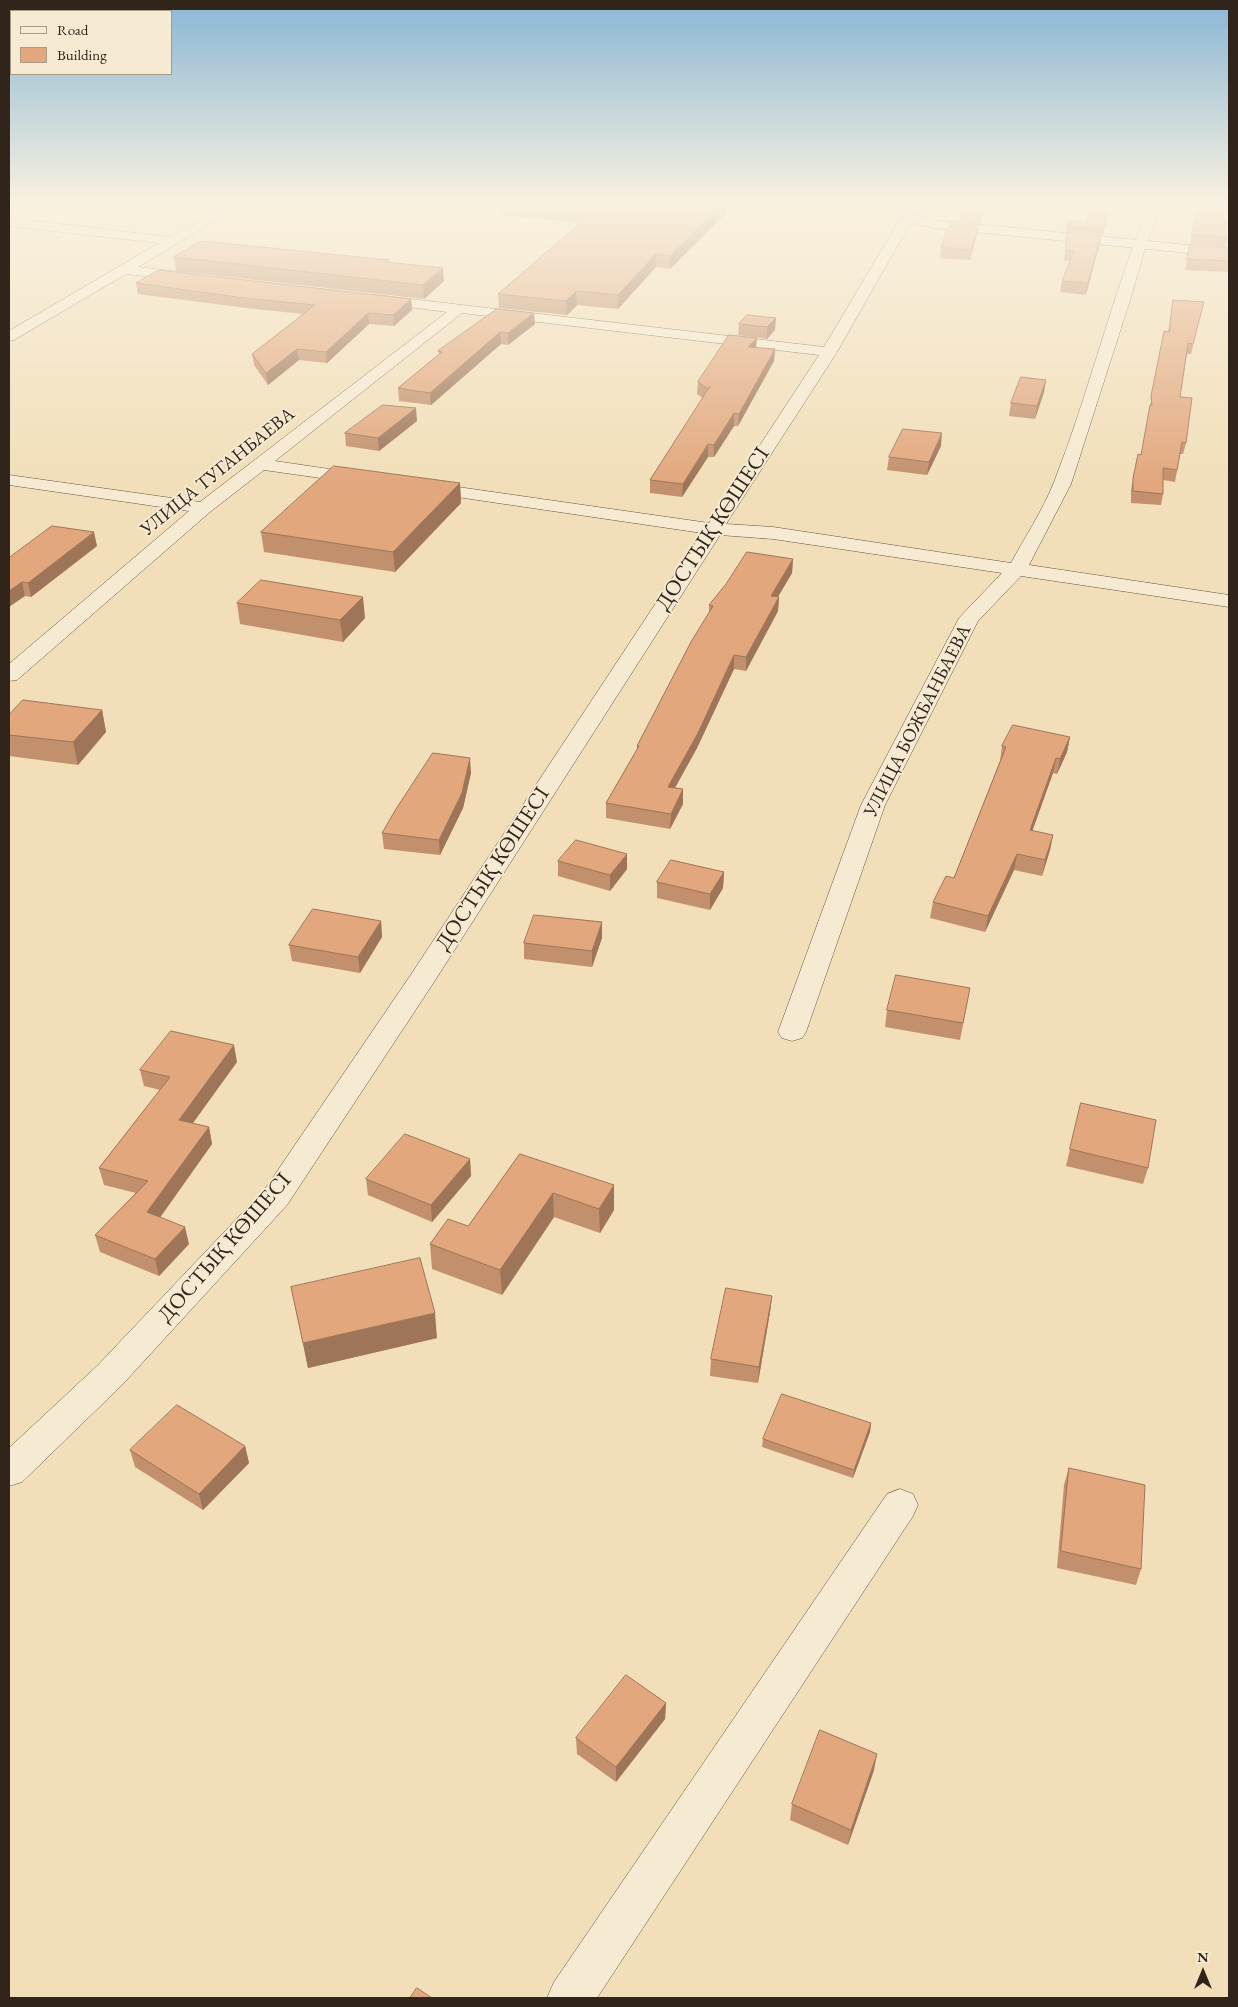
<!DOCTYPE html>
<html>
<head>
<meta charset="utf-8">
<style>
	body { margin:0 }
	#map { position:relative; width:1238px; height:2007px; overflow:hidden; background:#f2dfba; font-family:"EB Garamond",serif }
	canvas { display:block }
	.frame { position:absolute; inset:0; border:10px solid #31241a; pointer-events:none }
	.legend { position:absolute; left:10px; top:10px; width:162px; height:65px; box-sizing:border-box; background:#f7ead2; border:1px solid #a89b88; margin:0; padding:6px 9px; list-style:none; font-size:15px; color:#31241a }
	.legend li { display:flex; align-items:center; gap:10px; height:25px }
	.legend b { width:25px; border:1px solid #a89b88 }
	.north { position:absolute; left:1178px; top:1947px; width:50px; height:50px; -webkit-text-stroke:4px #f7ead2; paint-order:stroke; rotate:0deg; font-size:14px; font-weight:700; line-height:20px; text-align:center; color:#31241a }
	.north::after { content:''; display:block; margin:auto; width:18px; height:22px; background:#31241a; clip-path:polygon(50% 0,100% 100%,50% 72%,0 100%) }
</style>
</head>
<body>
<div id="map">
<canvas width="1238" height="2007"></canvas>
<div class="frame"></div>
<ul class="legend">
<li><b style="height:6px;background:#f7ead2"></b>Road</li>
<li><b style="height:14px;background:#e2a77d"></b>Building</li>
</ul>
<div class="north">N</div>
</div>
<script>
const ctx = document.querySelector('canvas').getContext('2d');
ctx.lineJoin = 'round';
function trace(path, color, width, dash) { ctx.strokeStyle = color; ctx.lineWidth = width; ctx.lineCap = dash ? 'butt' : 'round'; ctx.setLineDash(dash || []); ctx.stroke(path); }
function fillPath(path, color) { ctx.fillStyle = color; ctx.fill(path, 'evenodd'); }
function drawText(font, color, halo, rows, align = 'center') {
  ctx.font = font + ' "EB Garamond",serif'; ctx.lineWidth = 4; ctx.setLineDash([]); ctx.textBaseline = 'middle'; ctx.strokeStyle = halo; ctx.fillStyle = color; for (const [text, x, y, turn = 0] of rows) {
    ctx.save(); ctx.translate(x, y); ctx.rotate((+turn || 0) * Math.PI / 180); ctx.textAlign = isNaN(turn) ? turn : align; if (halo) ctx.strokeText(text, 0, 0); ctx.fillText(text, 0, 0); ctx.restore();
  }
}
const street = new Path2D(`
	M230 203H244L138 267 189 273 194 274 196 277 194 280 189 281 126 274 14 340 9 341V331L159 243 9 226V218L171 237Z
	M891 203H904L898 207 893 206Z
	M1150 203H1162L1146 245 1132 294 1071 484 1029 565 1229 595V607L1021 576 978 621 885 805 806 1032 802 1038 792 1041 782 1038 778 1032 861 805 959 618 1002 573 773 539 720 535 434 982 287 1205 122 1385 22 1482 9 1486V1448L98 1365 265 1189 410 976 702 533 423 492 417 491 414 487 417 483 423 482 709 523 819 355 462 313 275 461 363 474 369 475 372 479 369 483 363 484 264 470 210 512 17 680 9 681V664L189 511 9 485V475L200 502 447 312 371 302 369 299 371 296 376 295 824 347 897 224 898 221 914 215 920 219 908 227 837 352 726 524 773 527 1011 563C1025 537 1043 510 1054 482 1090 391 1112 294 1150 203Z
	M900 1489 913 1494 918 1505 913 1516 597 1998H547L554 1982 887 1494Z`);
const secondary = new Path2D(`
	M891 203H904L916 215 933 220 1229 249V257L932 228 906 221Z`);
const wall = new Path2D(`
	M501 203H726V213L670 269 656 267 618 309 577 305 567 315 499 308 498 294 580 223 501 215Z
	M966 203H987L981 223 959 221 961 210Z
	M1199 203 1227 238 1225 247 1190 243Z
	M1107 220 1103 235 1066 231 1068 221 1086 222Z
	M979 224 977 234 970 260 940 258 941 247Z
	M1067 232 1099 246 1086 295 1060 292 1062 281 1070 261H1064Z
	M1190 244 1229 251V272L1185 270Z
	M174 257 390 263 444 281 424 299 176 271Z
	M136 283 411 299 412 310 394 326 369 324 327 363 299 360 268 385 254 365 252 354 303 314 246 308 138 294Z
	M1173 300 1201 313 1191 354H1187L1180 397 1186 443 1183 454H1180L1175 482 1163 480V494L1161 505 1131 503V490L1138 454 1141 455 1164 331 1168 332Z
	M497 309 535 324 508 345 501 344 431 405 399 401 398 388 439 354 438 351Z
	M747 315 775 330 767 339 738 335 739 324Z
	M756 348 775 349 774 361 738 426H734L714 457H708L682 497 650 493V480L703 398 697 394 698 382Z
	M1046 380 1044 392 1035 419 1009 416 1011 403Z
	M417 421 379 451 346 446 345 433Z
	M941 446 927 475 887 470 889 457Z
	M460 483 461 503 395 572 264 552 261 532Z
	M97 546 31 597 25 596 9 558Z
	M793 559 792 573 778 597H779L778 611 746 671 734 669 697 748 675 788 683 789V804L670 829 606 818V803L637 749V746L709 613V605Z
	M237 603 365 618 343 642 240 624Z
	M102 710 106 732 78 765 9 756V715Z
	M1070 737 1067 752 1057 774 1053 773 1032 831 1053 835 1050 850 1042 876 1014 870 985 932 930 918 933 902 954 878 1000 761 1002 746Z
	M471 773 463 808 440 855 384 849 382 833Z
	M558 861 627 869 610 891 558 876Z
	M724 872 723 888 710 910 657 898V882Z
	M381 921 382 937 360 973 292 961 289 945Z
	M602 922V938L592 967 524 959V943Z
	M967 1004 960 1040 885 1027 887 1010Z
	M237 1062 192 1123 209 1127 212 1144 160 1217 189 1244 159 1276 100 1252 95 1235 136 1193 104 1185 99 1168 160 1090 144 1086 140 1070Z
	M1081 1103 1148 1168 1143 1184 1066 1166Z
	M520 1154 614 1210 600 1233 554 1217 502 1295 432 1269 430 1244 468 1226Z
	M470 1159 471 1176 432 1222 368 1195 366 1179Z
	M291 1287 437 1338 308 1368Z
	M772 1296 770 1312 758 1383 710 1376 711 1359Z
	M871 1423 870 1432 853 1478 762 1447 763 1439Z
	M245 1446 249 1463 203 1510 135 1467 130 1450Z
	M1069 1468 1141 1569 1136 1585 1057 1568 1064 1485Z
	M666 1703 665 1719 616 1782 577 1754 576 1738Z
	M874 1770 848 1845 790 1820 792 1804Z`);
const shadedWall = new Path2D(`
	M724 203H726V213L670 269V256Z
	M985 203H987L981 223 982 212Z
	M979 224 977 234 970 260 971 250Z
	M1101 236 1099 246 1086 295 1088 283Z
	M656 254V267L618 309V295Z
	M443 268 444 281 424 299 423 285Z
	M576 291 577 305 567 315 566 301Z
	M411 299 412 310 394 326 393 315Z
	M368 313 369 324 327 363 326 352Z
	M534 313 535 324 508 345V333Z
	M776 318 775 330 767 339V327Z
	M500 332 501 344 431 405 430 393Z
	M757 338 756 350 748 347Z
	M297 349 299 360 268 385 266 373Z
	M775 349 774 361 738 426 739 414Z
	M1046 380 1044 392 1035 419 1037 406Z
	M416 408 417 421 379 451 378 438Z
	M734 413V426L714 457V445Z
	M942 433 941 446 927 475 929 462Z
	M708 444V457L682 497 683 484Z
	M460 483 461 503 395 572 393 552Z
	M94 532 97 546 31 597 28 583Z
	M793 559 792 573 770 610 771 596Z
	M22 582 25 596 9 607V591Z
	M363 597 365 618 343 642 340 620Z
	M779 597 778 611 746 671V657Z
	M734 655V669L697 748 667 802 668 787Z
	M102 710 106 732 78 765 73 742Z
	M1070 737 1067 752 1057 774 1060 759Z
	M470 758 471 773 463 808 440 855 439 840Z
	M1056 758 1053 773 1027 846 1030 830Z
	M683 789V804L670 829 671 814Z
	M1053 835 1050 850 1042 876 1045 860Z
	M627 854V869L610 891V875Z
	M1017 854 1014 870 985 932 988 916Z
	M724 872 723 888 710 910V894Z
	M381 921 382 937 360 973 358 957Z
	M602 922V938L592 967V951Z
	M234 1045 237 1062 183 1137 179 1120Z
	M209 1127 212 1144 152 1229 147 1212Z
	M470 1159 471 1176 432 1222 431 1205Z
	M614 1185V1210L600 1233 599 1209Z
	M553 1193 554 1217 502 1295 500 1270Z
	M185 1227 189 1244 159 1276 155 1259Z
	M772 1296 770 1312 758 1383 759 1367Z
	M435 1313 437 1338 308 1368 303 1343Z
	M871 1423 870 1432 853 1478 854 1470Z
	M245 1446 249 1463 203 1510 199 1494Z
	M666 1703 665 1719 616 1782V1767Z
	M877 1754 874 1770 848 1845 851 1830Z`);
const building = new Path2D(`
	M501 203H724L670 256 656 254 618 295 576 291 566 301 498 294 593 212Z
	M966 203H985L982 212 961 210Z
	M1199 203H1221L1227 238 1192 234Z
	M1091 209 1108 214 1103 229 1067 226 1068 221 1086 222Z
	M953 221 979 224 971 250 941 247 947 230Z
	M1067 232 1101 236 1088 283 1062 281 1074 251 1066 250Z
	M202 241 389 260 386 262 443 268 423 285 174 257Z
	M1190 244 1229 248V261L1187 259Z
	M159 270 411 299 393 315 368 313 326 352 297 349 266 373 252 354 315 305 244 298 136 283Z
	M1173 300 1204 302 1193 344 1188 343 1180 397 1192 398 1186 443 1182 442 1177 470 1163 468V494L1133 491V478L1138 454 1141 455 1150 405H1152L1151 396 1164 331 1169 332Z
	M497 309 534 313 508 333 500 332 430 393 398 388 442 352 438 351Z
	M747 315 776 318 767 327 739 324Z
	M729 335 757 338 748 347 775 349 739 414 734 413 714 445 708 444 683 484 650 480 710 386 708 389 698 382Z
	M1021 377 1046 380 1037 406 1011 403Z
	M383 405 416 408 378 438 345 433Z
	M903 429 942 433 929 462 889 457Z
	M334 466 460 483 393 552 261 532Z
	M52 526 94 532 28 583 22 582 9 591V558Z
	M747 552 793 559 771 596 779 597 746 657 734 655 698 733 668 787 683 789 671 814 606 803 639 746H637L691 642 713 606 709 605 726 584Z
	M261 580 363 597 340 620 237 603Z
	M23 700 102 710 73 742 9 735V715Z
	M1013 725 1070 737 1060 759 1056 758 1030 830 1053 835 1045 860 1017 854 988 916 933 902 946 876 954 878 1006 747 1002 746Z
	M433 753 470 758 462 793 439 840 382 833 396 809Z
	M576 840 627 854 610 875 558 861Z
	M671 860 724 872 710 894 657 882Z
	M313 909 381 921 358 957 289 945Z
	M534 915 602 922 592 951 524 943Z
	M896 975 970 988 963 1023 887 1010Z
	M171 1031 234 1045 179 1120 209 1127 147 1212 185 1227 155 1259 95 1235 148 1181 99 1168 170 1077 140 1070Z
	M1081 1103 1156 1120 1148 1168 1070 1149Z
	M405 1134 470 1159 431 1205 366 1179Z
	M520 1154 614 1185 599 1209 553 1193 500 1270 430 1244 448 1219 468 1226Z
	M420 1258 435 1313 303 1343 291 1287Z
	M726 1288 772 1296 759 1367 711 1359Z
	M782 1394 871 1423 854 1470 763 1439Z
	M177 1405 245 1446 199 1494 130 1450Z
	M1069 1468 1145 1485 1141 1569 1061 1551Z
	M626 1675 666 1703 616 1767 576 1738Z
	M820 1730 877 1754 851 1830 792 1804Z
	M417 1988 432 1998H410Z`);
const farStreetnames = [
	["УЛИЦА ТУГАНБАЕВА",218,472,-39],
	["УЛИЦА БОЖБАНБАЕВА",918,721,-63]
];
const streetNames = [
	["ДОСТЫҚ КӨШЕСІ",713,529,-57],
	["ДОСТЫҚ КӨШЕСІ",493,869,-57],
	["ДОСТЫҚ КӨШЕСІ",225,1248,-49]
];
trace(street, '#615342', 1);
trace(secondary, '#31241a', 1);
fillPath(street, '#f7ead2');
fillPath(secondary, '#f7ead2');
fillPath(wall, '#c2906c');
fillPath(shadedWall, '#9e7558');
fillPath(building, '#e2a77d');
trace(building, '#9e7558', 1);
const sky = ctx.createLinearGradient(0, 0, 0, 484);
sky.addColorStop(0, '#8ab7d5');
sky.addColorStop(0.42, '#f9f1e0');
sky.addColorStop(1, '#f9f1e000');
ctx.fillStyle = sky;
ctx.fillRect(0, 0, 1238, 484);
drawText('19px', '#31241a', '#f7ead2', farStreetnames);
drawText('22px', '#31241a', '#f7ead2', streetNames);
</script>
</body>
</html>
